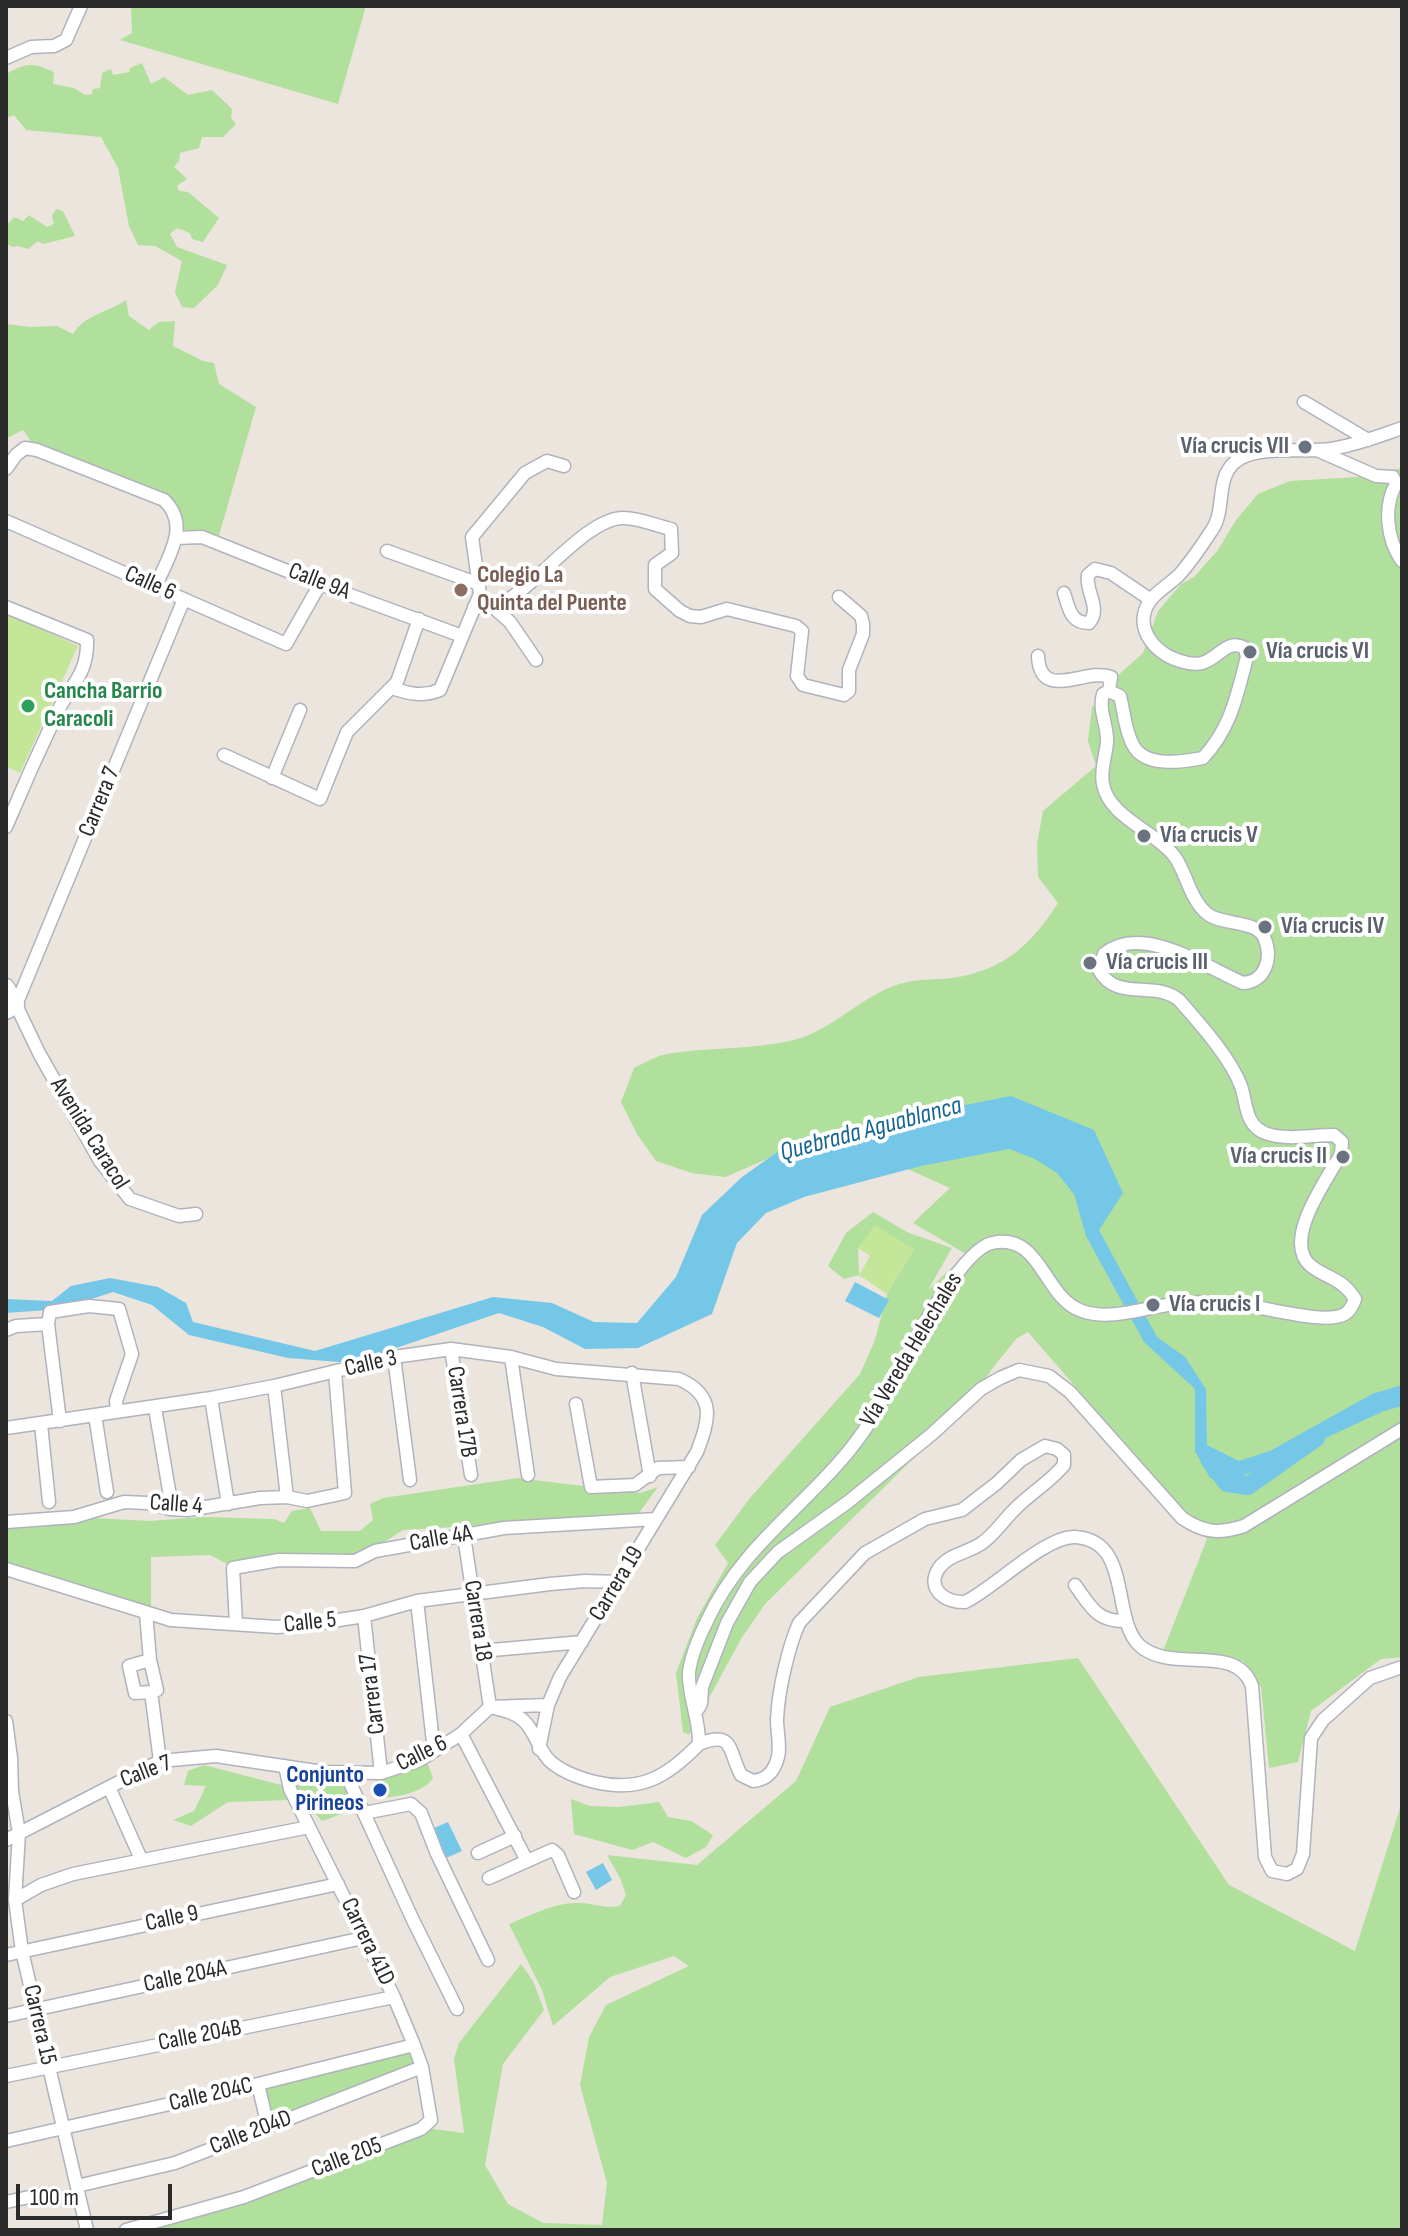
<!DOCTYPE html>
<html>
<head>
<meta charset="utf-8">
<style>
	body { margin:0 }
	#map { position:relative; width:1408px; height:2236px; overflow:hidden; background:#ebe5dd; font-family:"Sofia Sans Condensed",sans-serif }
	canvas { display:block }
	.frame { position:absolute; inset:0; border:8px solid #2a2a2a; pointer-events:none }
	.scale { position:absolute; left:16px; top:2184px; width:156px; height:36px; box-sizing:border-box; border:4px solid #2a2a2a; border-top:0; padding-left:10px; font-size:24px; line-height:28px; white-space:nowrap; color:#2a2a2a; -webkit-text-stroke:6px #fff; paint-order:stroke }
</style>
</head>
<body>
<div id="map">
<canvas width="1408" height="2236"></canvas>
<div class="frame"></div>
<div class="scale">100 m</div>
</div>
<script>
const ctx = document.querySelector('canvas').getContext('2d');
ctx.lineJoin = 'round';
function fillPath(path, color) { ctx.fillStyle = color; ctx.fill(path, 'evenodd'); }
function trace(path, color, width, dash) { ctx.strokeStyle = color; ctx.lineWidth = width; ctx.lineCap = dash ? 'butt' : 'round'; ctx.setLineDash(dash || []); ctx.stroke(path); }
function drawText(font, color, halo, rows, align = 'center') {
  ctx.font = font + ' "Sofia Sans Condensed",sans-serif'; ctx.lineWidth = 8; ctx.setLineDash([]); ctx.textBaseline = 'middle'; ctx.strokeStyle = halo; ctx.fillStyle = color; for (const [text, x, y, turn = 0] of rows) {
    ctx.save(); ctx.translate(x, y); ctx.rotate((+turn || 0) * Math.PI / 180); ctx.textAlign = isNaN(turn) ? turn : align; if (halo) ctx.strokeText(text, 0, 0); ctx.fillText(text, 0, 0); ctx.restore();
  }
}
const green = new Path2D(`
	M131 6H366L338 104 120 40 132 33Z
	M142 63 151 84 164 77 188 95 212 90 232 109 231 118 236 124 223 137H202L199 148 180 153 179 161 174 167 187 179 177 186 179 191 188 192 219 218 203 242 192 239 190 233 177 228 170 234 177 247 227 265 218 285 194 308 182 307 175 292 182 261 155 246 138 245 129 226 118 168 101 137 26 130 14 115 6 118 8 73C27 62 34 63 54 72L53 84 74 88 85 95 92 94 93 89 100 88 102 73 111 69 113 75 129 72 130 68Z
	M56 209 63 211 75 236 43 244 38 241 28 249 18 246 12 247 6 243V226L14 217 23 221 29 215 47 227 54 224 52 216Z
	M126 300 129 316 149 330 159 322 175 321 173 346 203 361 214 363 219 384 256 407 218 539 179 528 174 510 37 450 23 430 7 438 6 452V324L30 327 57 326 73 334C84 315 107 313 126 300Z
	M1402 468V1657L1381 1659 1311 1711 1298 1762 1269 1768 1261 1687 1243 1661 1163 1651 1207 1539 1028 1332 1017 1338 995 1365 962 1411 765 1604 741 1639 689 1735 683 1732 676 1673 697 1618 728 1563 715 1545 750 1498 860 1374 875 1340 887 1294 914 1249 858 1248 859 1275 844 1279 828 1266 846 1233 873 1212 909 1233 952 1248 928 1290 966 1254 913 1223 950 1188 883 1158 786 1151 725 1177 692 1173 656 1161 637 1134 621 1102 634 1068C644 1063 656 1056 667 1054 708 1047 749 1050 790 1041 827 1033 852 1005 886 989 915 977 924 981 952 978 1003 971 1031 945 1058 903L1038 877 1037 844 1043 811 1096 766 1088 741 1092 707 1107 696 1115 678 1143 653 1158 611 1181 584 1194 577 1218 550 1236 520 1258 494 1290 481 1359 477Z
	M518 1478 640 1493 658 1487 639 1513 618 1517 403 1530 364 1555 231 1566 210 1555 151 1557V1609L6 1566V1523L74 1517 150 1521 204 1517 274 1519 284 1523 292 1511 310 1508 321 1531H360L373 1520 370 1504 383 1498Z
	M1078 1658 1229 1885 1355 1951 1402 1802V2230H131L427 2128 464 2133 454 2059 459 2043 521 1964 533 1981 544 2010 503 2064 485 2165 508 2204 543 2223 602 2225 607 2183 580 2085 589 2037 606 2005 689 1966 674 1956 610 1977 553 2026 542 1990 509 1924C530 1916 553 1903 576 1903 591 1902 604 1909 620 1906L626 1895 621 1880 607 1855 697 1865 796 1781 830 1707 919 1677Z
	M427 1762 433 1778C425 1792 394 1799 378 1797L376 1781 379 1776Z
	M204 1765 285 1786 288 1800 228 1802 191 1826 173 1820 194 1811 206 1786 184 1785 188 1771Z
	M295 1769 355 1780 364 1806 322 1821 290 1785Z
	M571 1799 590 1806 619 1807 659 1802 668 1817 691 1821 713 1835 706 1847 686 1858 653 1842 632 1850 574 1834Z
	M410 2048 415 2067 270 2125 261 2086Z`);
const pitch = new Path2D(`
	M6 613 78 646 20 773 6 766Z
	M875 1225 914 1249 887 1294 859 1275 870 1256 858 1248Z`);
const water = new Path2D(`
	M1011 1096 1094 1130 1123 1193 1099 1230 1157 1337 1185 1357 1206 1389 1207 1445 1239 1461 1270 1451 1372 1394 1402 1385V1406L1384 1411 1239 1478H1210L1195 1451V1389L1144 1342 1086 1236 1074 1194 1057 1173 1035 1159 1009 1149 921 1166 804 1197 766 1213 737 1243 712 1314 638 1348 585 1349 543 1327 499 1313 352 1363 288 1358 189 1335 152 1305 113 1292 61 1309 6 1313V1299L52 1301 71 1286 110 1278 158 1287 186 1303 193 1322 315 1351 493 1297 552 1303 594 1322 637 1323 676 1277 702 1215 742 1177 783 1148 915 1115Z
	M855 1282 889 1300 879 1318 845 1301Z
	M448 1822 462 1851 446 1858 432 1829Z
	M603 1863 612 1880 596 1890 586 1872Z`);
const river = new Path2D(`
	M1209 1459 1227 1483 1248 1486 1316 1438`);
const minor = new Path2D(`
	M6 58 31 47 54 46 66 40 81 6
	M1304 402 1368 440
	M1319 451 1376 476 1393 477 1396 484C1383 507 1387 540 1402 561
	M6 469 16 455 25 448 37 450 164 500C191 526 168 556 156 586
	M6 521 286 644 320 584
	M175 538 202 537 320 584 462 636
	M387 551 479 584
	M1064 593C1069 608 1070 623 1089 623 1102 608 1085 592 1088 575L1095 569 1111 573 1151 600
	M184 599 16 1005 39 1053 100 1161 130 1199 179 1216 196 1214
	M6 607 87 640C88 676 70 684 57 713 39 751 22 789 6 827
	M474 607C479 607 488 608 493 607 531 595 582 520 622 518 638 517 656 526 671 529L672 553 655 565V589L680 611 690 616 701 617 727 609 796 626 802 631 797 676 803 685 844 695 849 691V670L863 634V624L861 616 839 597
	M493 607 510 622 536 660
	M1038 656C1040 703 1086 667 1111 677L1109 691
	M392 688C409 694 423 697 440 690L480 594 472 537 525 473 547 461 564 466
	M224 755 320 799 347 732 397 682 419 619
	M272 778 300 710
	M6 1330 16 1326 48 1324
	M451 1349 471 1475
	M394 1357 410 1480
	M511 1357 528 1475
	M632 1373 650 1476
	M274 1386 287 1497
	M211 1398 228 1504
	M576 1404 591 1487 635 1485 658 1468 689 1467
	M155 1408 170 1496
	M95 1415 107 1492
	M60 1421 48 1324 50 1312 89 1306 119 1309 132 1354 116 1401 117 1411
	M41 1424 49 1502
	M6 1428 211 1398 274 1386 394 1357 451 1349 511 1357 556 1369 679 1379C717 1396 709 1420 697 1452L560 1677 548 1705 539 1749
	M6 1522 74 1517 124 1502 147 1503 170 1509 188 1510 260 1498 287 1497 307 1501 345 1493 335 1372
	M464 1536 490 1707
	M6 1569 171 1620 277 1627 307 1625 364 1616 417 1601 550 1584 585 1581 619 1582
	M1075 1585C1091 1607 1097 1622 1126 1621
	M417 1601 434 1751
	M146 1613 150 1660 157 1690 151 1692 160 1761
	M364 1616 381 1773
	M236 1624 233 1568 279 1560 355 1561 375 1551 504 1528 656 1519
	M481 1651 582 1642
	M150 1660 129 1666 135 1693 151 1692
	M490 1707C502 1710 515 1712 524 1721 536 1732 538 1751 551 1762 564 1773 579 1778 595 1782 641 1793 668 1776 699 1744 700 1720 687 1692 689 1672 691 1657 700 1635 707 1621 745 1537 825 1495 871 1420 893 1384 955 1251 992 1243 1042 1232 1043 1298 1082 1311 1114 1322 1150 1305 1183 1303 1203 1301 1225 1303 1244 1305 1268 1308 1326 1325 1345 1314 1351 1310 1353 1305 1355 1299 1342 1278 1328 1279 1311 1266 1281 1241 1327 1180 1341 1154L1342 1142 1334 1135C1312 1135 1286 1141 1265 1133 1245 1125 1247 1104 1241 1086 1230 1057 1200 1024 1179 1000 1155 980 1116 1002 1099 970L1104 954C1142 923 1204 966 1243 983 1266 982 1273 957 1264 937 1255 920 1223 925 1209 915 1191 903 1187 874 1175 857 1156 831 1109 818 1103 784 1100 770 1106 756 1107 742 1108 725 1098 711 1103 694L1109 691 1120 696C1124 711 1125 731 1133 745 1145 768 1182 762 1203 758 1231 728 1237 695 1247 657L1245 648C1227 638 1219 658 1202 663 1190 666 1171 659 1162 652 1151 644 1141 630 1144 615 1147 596 1167 587 1179 575 1191 562 1202 545 1212 530 1226 510 1215 479 1235 462 1255 444 1306 453 1331 449 1356 445 1379 436 1402 428
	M698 1709 701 1704 702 1687 727 1623 750 1582 778 1552 848 1502 932 1434 981 1389 1000 1378 1019 1370 1049 1376 1070 1392 1182 1518C1204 1533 1219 1534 1244 1526L1402 1429
	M6 1721 11 1758 12 1791 19 1833 15 1900 22 1951 87 2230
	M461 1734 527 1861
	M699 1744C734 1730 728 1750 741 1775L753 1781C764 1780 772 1774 776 1763 782 1751 777 1733 777 1720 778 1692 788 1648 799 1623L865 1553 925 1519 962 1510 997 1483 1021 1460 1045 1446 1057 1449 1064 1455V1465C1050 1482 1032 1492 1017 1507 1005 1518 995 1534 982 1543 968 1553 949 1554 939 1568 925 1589 946 1603 965 1602 993 1589 1045 1536 1075 1537 1132 1540 1111 1617 1139 1645 1171 1675 1236 1641 1252 1686L1265 1857 1272 1871 1287 1874 1297 1869 1303 1854 1311 1738 1323 1720 1370 1678 1402 1667
	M346 1774 412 1918 457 2009
	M109 1787 141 1859
	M364 1813 411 1804 421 1813 437 1854 488 1960
	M6 1840 160 1761 216 1756 323 1772 381 1773 420 1760 461 1734 490 1707 548 1705
	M478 1853 515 1836
	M489 1878 552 1850 558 1855 574 1892
	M15 1900 41 1885 73 1874 309 1827
	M6 1955 338 1884
	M6 2016 363 1938
	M6 2076 394 1997
	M258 2084 268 2127
	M6 2141 258 2084 414 2045
	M77 2186 175 2163 422 2067
	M6 2202 43 2194
	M126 2230 244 2197 421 2129 431 2120 422 2067 414 2045 394 1997 290 1789 285 1766`);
const secondary = new Path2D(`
	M6 987 16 1005 6 1011`);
const markers = [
	[1305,447,8,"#6b7280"],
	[461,590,8,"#8d6e63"],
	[1250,652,8,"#6b7280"],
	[28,706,8,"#2e9e5b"],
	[1144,836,8,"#6b7280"],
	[1265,927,8,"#6b7280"],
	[1090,963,8,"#6b7280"],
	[1343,1157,8,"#6b7280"],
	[1153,1305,8,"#6b7280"],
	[380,1790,8,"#1a4fb4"]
];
const worshipNames = [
	["Vía crucis VII",1289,447,"right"],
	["Vía crucis VI",1266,652],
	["Vía crucis V",1160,836],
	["Vía crucis IV",1281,927],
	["Vía crucis III",1106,963],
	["Vía crucis II",1327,1157,"right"],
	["Vía crucis I",1169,1305]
];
const educationNames = [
	["Colegio La",477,576],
	["Quinta del Puente",477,604]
];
const streetNames = [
	["Calle 9A",319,582,21],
	["Calle 6",150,584,24],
	["Carrera 7",100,802,-68],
	["Avenida Caracol",89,1134,58],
	["Vía Vereda Helechales",912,1350,-59],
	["Calle 3",371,1364,-13],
	["Carrera 17B",461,1412,81],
	["Calle 4",176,1505,4],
	["Calle 4A",441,1539,-10],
	["Carrera 19",617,1584,-59],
	["Carrera 18",477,1621,81],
	["Calle 5",310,1623,-6],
	["Carrera 17",373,1694,-97],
	["Calle 6",422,1754,-26],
	["Calle 7",146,1772,-21],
	["Calle 9",172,1919,-12],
	["Carrera 41D",367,1942,64],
	["Calle 204A",185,1977,-12],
	["Carrera 15",39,2025,77],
	["Calle 204B",200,2036,-11],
	["Calle 204C",211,2095,-13],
	["Calle 204D",251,2133,-21],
	["Calle 205",347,2158,-21]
];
const leisureNames = [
	["Cancha Barrio",44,692],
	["Caracoli",44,720]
];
const transitNames = [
	["Conjunto",364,1776],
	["Pirineos",364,1804]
];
const waterNames = [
	["Quebrada Aguablanca",871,1130,-15]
];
fillPath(green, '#b1df9c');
fillPath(pitch, '#c3e698');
fillPath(water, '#75c7e8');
trace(river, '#75c7e8', 18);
trace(minor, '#b0b3bd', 15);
trace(secondary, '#b0b3bd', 19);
trace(minor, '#fff', 12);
trace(secondary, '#fff', 16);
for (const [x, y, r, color] of markers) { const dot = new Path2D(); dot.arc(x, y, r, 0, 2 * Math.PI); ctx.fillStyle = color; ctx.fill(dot); trace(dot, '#fff', 3); }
drawText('bold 24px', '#5b616d', '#fff', worshipNames, 'left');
drawText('bold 24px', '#785e54', '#fff', educationNames, 'left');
drawText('24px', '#2a2a2a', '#fff', streetNames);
drawText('bold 24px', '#27864d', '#fff', leisureNames, 'left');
drawText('bold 24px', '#164399', '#fff', transitNames, 'right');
drawText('italic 26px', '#146594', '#fff', waterNames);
</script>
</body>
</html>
